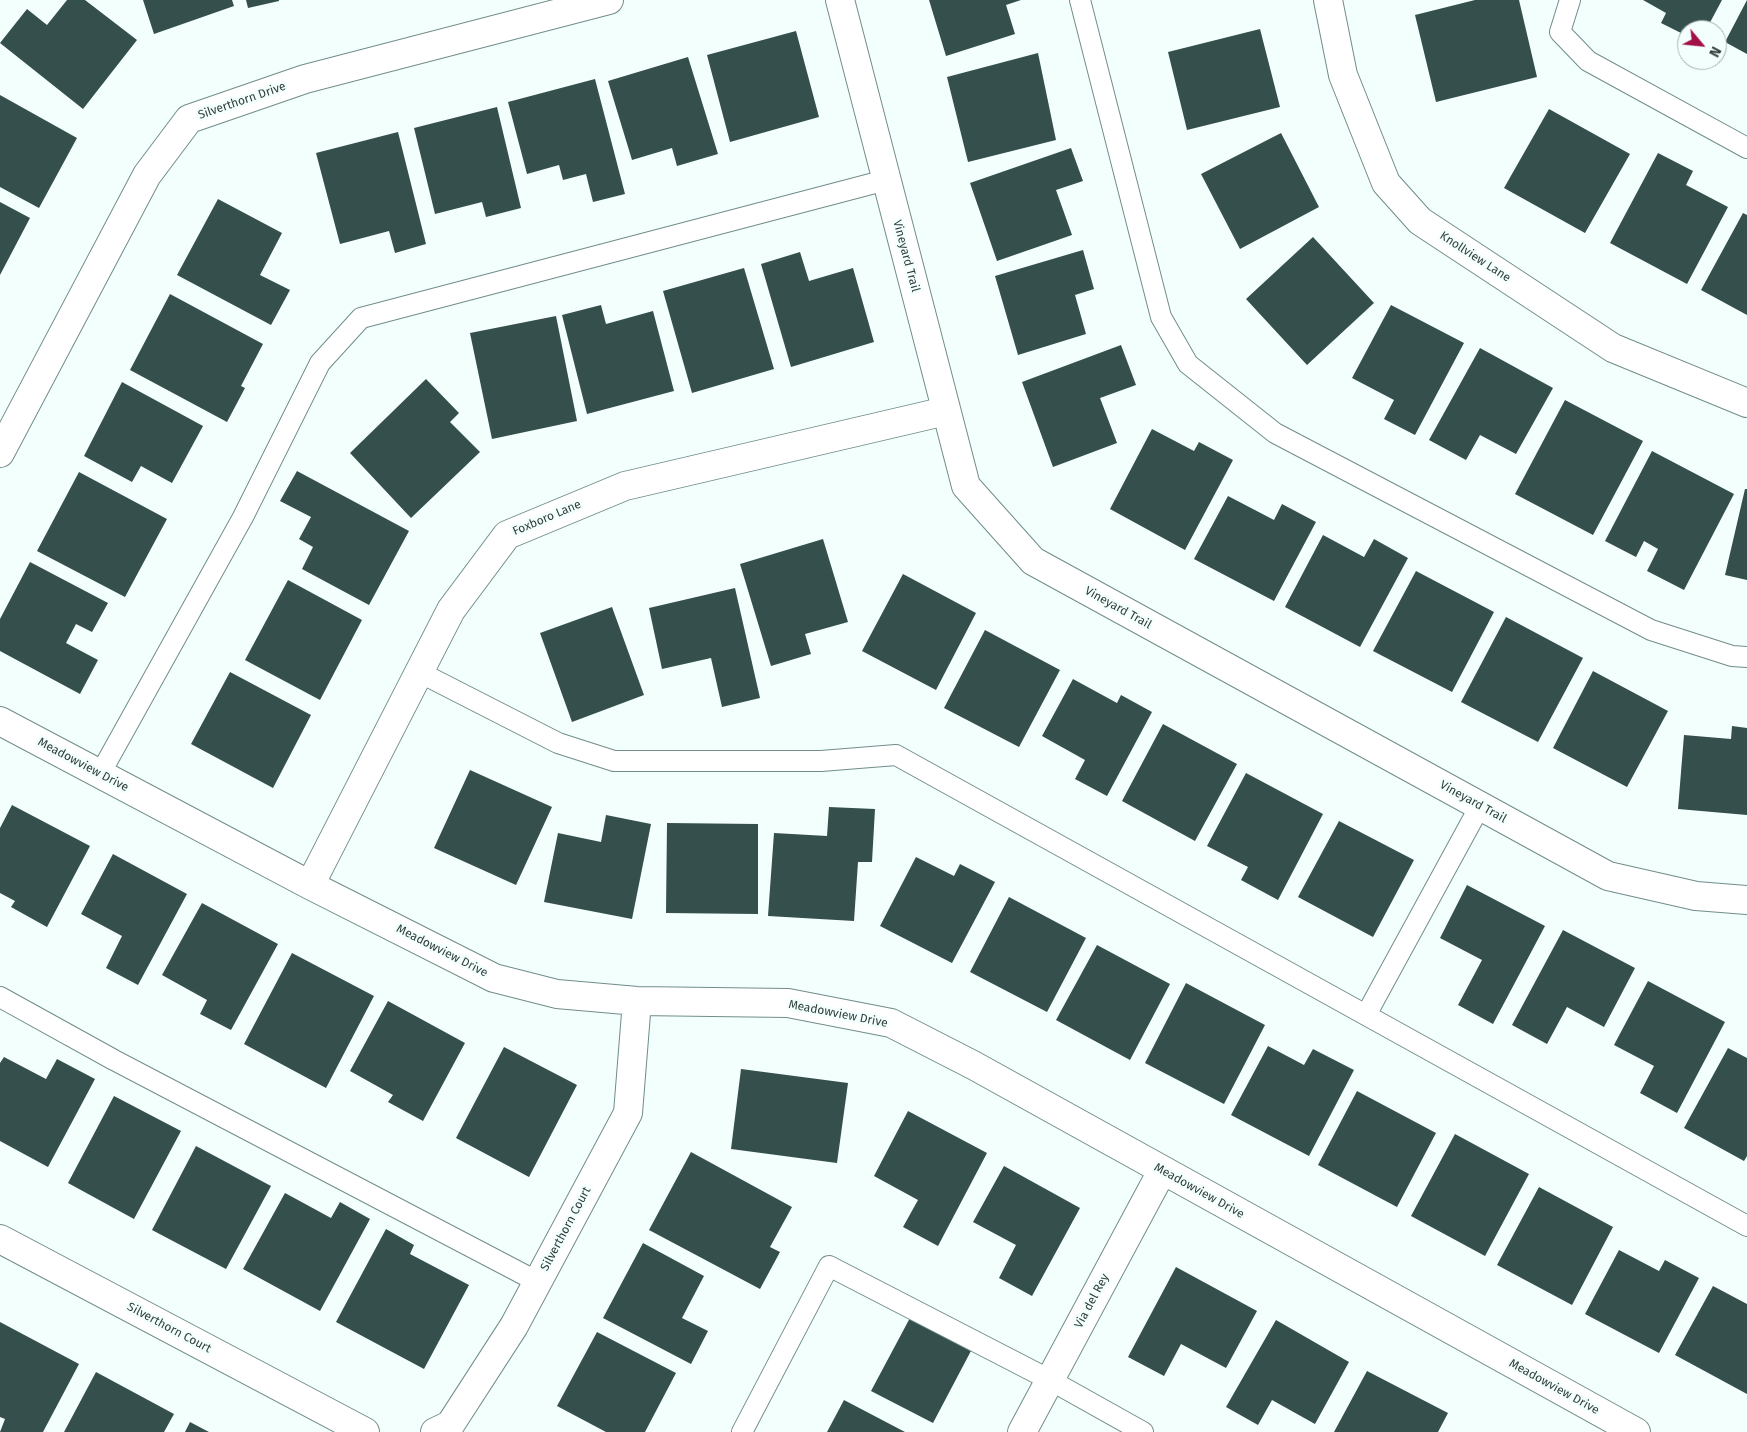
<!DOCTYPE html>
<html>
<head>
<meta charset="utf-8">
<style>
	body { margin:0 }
	#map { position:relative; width:1747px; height:1432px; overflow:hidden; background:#f3fffd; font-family:"Fira Sans",sans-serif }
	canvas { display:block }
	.north { position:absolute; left:1677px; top:20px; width:50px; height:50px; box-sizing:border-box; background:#f3fffd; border:1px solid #a6b2b0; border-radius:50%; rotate:118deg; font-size:14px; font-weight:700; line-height:20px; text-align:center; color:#323e3d }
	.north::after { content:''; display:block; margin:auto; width:18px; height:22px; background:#a40e49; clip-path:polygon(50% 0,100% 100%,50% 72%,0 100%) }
</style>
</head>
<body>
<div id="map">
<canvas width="1747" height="1432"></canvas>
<div class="north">N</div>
</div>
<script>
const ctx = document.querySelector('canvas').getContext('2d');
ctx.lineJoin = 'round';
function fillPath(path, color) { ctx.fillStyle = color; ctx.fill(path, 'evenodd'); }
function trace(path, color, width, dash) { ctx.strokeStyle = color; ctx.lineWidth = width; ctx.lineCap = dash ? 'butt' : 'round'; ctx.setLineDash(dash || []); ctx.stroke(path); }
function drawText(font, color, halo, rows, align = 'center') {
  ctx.font = font + ' "Fira Sans",sans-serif'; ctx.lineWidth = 5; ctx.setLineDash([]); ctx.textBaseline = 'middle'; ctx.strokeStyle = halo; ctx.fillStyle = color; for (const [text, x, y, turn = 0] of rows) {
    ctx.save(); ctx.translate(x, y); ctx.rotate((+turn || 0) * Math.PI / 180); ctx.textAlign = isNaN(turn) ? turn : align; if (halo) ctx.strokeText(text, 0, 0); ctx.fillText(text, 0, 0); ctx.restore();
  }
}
const building = new Path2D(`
	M67 0H85L137 40 83 109 0 43 27 9 47 25Z
	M143 0H232L234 6 154 34Z
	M246 0H279V1L248 8Z
	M929 0H1021L1006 5 1015 34 946 56Z
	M1475 0H1519L1537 77 1436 102 1415 15Z
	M1643 0H1722L1706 30H1687V36L1661 23 1666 13Z
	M1747 0V54L1725 42Z
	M1260 29 1280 107 1187 130 1168 52Z
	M796 31 819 117 730 142 707 55Z
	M1038 53 1056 140 968 162 947 77Z
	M688 57 718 154 677 166 672 148 632 160 608 81Z
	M595 79 625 194 593 202 586 174 563 180 559 165 527 174 508 102Z
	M0 95 77 138 39 208 0 187Z
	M497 107 521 208 486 217 482 202 435 214 414 128Z
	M1549 109 1630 154 1585 233 1504 188Z
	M398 132 426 244 395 253 389 231 340 244 316 153Z
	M1281 133 1319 207 1240 249 1201 174Z
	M1071 148 1083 181 1056 190 1072 235 997 261 970 183Z
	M1658 153 1693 171 1686 185 1728 207 1687 284 1610 243Z
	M218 199 282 233 260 275 290 290 271 325 177 275Z
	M0 202 30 218 0 275Z
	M1743 213 1747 215V315L1701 290Z
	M1313 237 1374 303 1307 365 1246 299Z
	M1083 250 1094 289 1075 295 1086 334 1018 355 995 276Z
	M800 252 809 281 853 268 874 342 791 367 761 264Z
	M744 268 774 369 692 393 663 291Z
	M170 294 263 344 241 386 245 388 227 422 130 370Z
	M601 305 606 324 653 311 674 391 587 414 562 315Z
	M1391 305 1464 343 1415 435 1384 419 1394 400 1352 378Z
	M556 316 577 421 492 439 470 333Z
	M1121 345 1136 385 1100 398 1117 443 1053 467 1022 382Z
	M1480 348 1553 388 1516 454 1480 435 1466 460 1429 440Z
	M426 379 459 413 450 422 480 452 411 518 350 453Z
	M122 382 203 426 172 483 141 466 132 482 84 456Z
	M1565 400 1643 441 1593 535 1515 494Z
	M1152 429 1194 451 1199 442 1233 460 1185 550 1110 509Z
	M1652 451 1734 494 1684 590 1647 571 1658 549 1644 541 1636 557 1605 541Z
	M297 471 409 531 369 605 302 569 313 547 299 539 311 517 280 501Z
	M79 472 167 519 125 597 37 551Z
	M1745 489H1747V580L1725 575Z
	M1228 496 1274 520 1282 504 1316 522 1274 601 1194 559Z
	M1323 535 1364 557 1374 539 1408 558 1360 647 1285 607Z
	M823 539 848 622 805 634 811 654 771 666 740 564Z
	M30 562 108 603 92 632 76 624 66 643 98 660 80 694 0 651V619Z
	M1416 571 1494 612 1452 692 1373 651Z
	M903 574 976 613 936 690 862 651Z
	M288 580 362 620 320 700 245 660Z
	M735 588 760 698 722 707 711 658 662 669 649 608Z
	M612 607 644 695 572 722 540 633Z
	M1506 617 1583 658 1538 742 1461 702Z
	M985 630 1060 670 1019 747 944 708Z
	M1593 671 1668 711 1627 787 1553 748Z
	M230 672 311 715 273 788 191 744Z
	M1073 679 1117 703 1121 695 1152 712 1107 796 1075 779 1085 760 1042 736Z
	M1163 724 1237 764 1195 841 1122 801Z
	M1732 726 1747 728V815L1678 809 1684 735 1731 739Z
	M470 770 552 807 516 885 434 848Z
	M1246 773 1323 814 1278 900 1241 880 1248 867 1207 846Z
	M12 805 90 846 47 927 11 907 15 901 0 893V828Z
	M829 807 875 809 872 862H858L854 921 768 916 774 833 827 836Z
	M606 815 651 824 632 919 544 902 558 833 601 842Z
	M1339 821 1414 860 1373 937 1298 897Z
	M667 823 758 824V914L666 913Z
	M113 854 187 894 138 985 106 968 122 936 81 914Z
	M916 857 954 876 960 864 995 882 952 963 880 926Z
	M1467 885 1545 926 1493 1024 1458 1005 1482 960 1440 938Z
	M1009 897 1086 938 1047 1012 970 972Z
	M202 903 278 944 231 1030 200 1014 207 1000 162 975Z
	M1563 930 1635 968 1604 1027 1567 1007 1547 1044 1512 1025Z
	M1097 945 1170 984 1130 1060 1056 1020Z
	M292 953 374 996 326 1088 244 1044Z
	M1648 981 1725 1022 1677 1113 1640 1093 1654 1066 1614 1045Z
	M1186 983 1265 1025 1224 1104 1145 1063Z
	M388 1001 465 1043 423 1121 388 1102 393 1095 350 1071Z
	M1268 1046 1304 1065 1313 1049 1354 1070 1309 1156 1231 1115Z
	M504 1047 577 1085 529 1177 456 1138Z
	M1728 1048 1747 1058V1156L1744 1161 1684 1128Z
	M4 1057 46 1079 57 1059 95 1079 48 1167 0 1141V1063Z
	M741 1069 848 1083 837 1163 731 1149Z
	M1357 1091 1436 1133 1397 1207 1318 1165Z
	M114 1096 181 1131 134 1219 68 1183Z
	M908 1111 987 1153 938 1246 903 1227 918 1200 874 1176Z
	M1455 1134 1529 1174 1485 1256 1411 1216Z
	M196 1146 271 1186 226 1269 152 1230Z
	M691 1152 792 1207 770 1247 780 1252 760 1289 649 1230Z
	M1004 1166 1080 1208 1032 1296 999 1278 1016 1245 973 1222Z
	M1539 1187 1613 1227 1572 1305 1497 1265Z
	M285 1193 331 1218 340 1202 370 1219 320 1311 243 1269Z
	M386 1229 414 1245 410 1254 469 1285 424 1369 336 1322Z
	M643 1243 704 1276 682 1318 708 1331 691 1364 603 1318Z
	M1619 1250 1659 1271 1665 1260 1699 1278 1659 1353 1585 1314Z
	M1176 1267 1257 1311 1226 1368 1181 1344 1164 1376 1128 1357Z
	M1713 1286 1747 1304V1394L1675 1355Z
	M911 1316 972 1349 933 1423 871 1391Z
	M1276 1320 1349 1362 1315 1424 1272 1400 1258 1425 1226 1407Z
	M0 1322 79 1364 43 1432H0L5 1419 0 1417Z
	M597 1332 676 1373 645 1432H606L557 1406Z
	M1367 1371 1448 1413 1438 1432H1334Z
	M96 1372 174 1414 164 1432H64Z
	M844 1400 905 1432H827Z
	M190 1422 209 1432H185Z`);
const lane = new Path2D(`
	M1080 0 1161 317 1188 364 1275 433 1651 630 1732 656 1747 657
	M1570 0 1560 32 1588 61 1747 148
	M419 672 558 743 614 761H821L896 755 1747 1226
	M100 774 243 517 320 363 361 318 886 180
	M0 997 114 1060 538 1282
	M1366 1015 1480 806
	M742 1432 829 1266 1050 1380 1143 1432`);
const street = new Path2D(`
	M840 0 966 486 1033 561 1608 876 1696 896 1747 900
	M1328 0 1343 75 1386 183 1420 221 1613 348 1747 403
	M0 453 147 175 189 119 305 79 609 0
	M0 721 310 885 494 978 557 994 637 1001 788 1003 891 1023 973 1065 1636 1432
	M310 885 451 610 507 535 625 486 946 411
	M0 1239 365 1432
	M435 1432 450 1425 514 1326 628 1113 637 1001
	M1022 1432 1162 1171`);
const streetNames = [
	["Silverthorn Drive",242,101,-19],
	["Vineyard Trail",906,256,75],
	["Knollview Lane",1475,257,33],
	["Foxboro Lane",547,518,-23],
	["Vineyard Trail",1118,608,29],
	["Meadowview Drive",83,765,28],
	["Vineyard Trail",1473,802,29],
	["Meadowview Drive",442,951,27],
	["Meadowview Drive",838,1014,11],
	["Meadowview Drive",1199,1191,29],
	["Silverthorn Court",566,1229,-62],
	["Via del Rey",1092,1301,-62],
	["Silverthorn Court",169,1328,28],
	["Meadowview Drive",1554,1387,29]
];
fillPath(building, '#344f4c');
trace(lane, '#718d8a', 22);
trace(street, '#718d8a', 30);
trace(lane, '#fff', 20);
trace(street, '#fff', 28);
drawText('12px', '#323e3d', '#f3fffd', streetNames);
</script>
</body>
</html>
